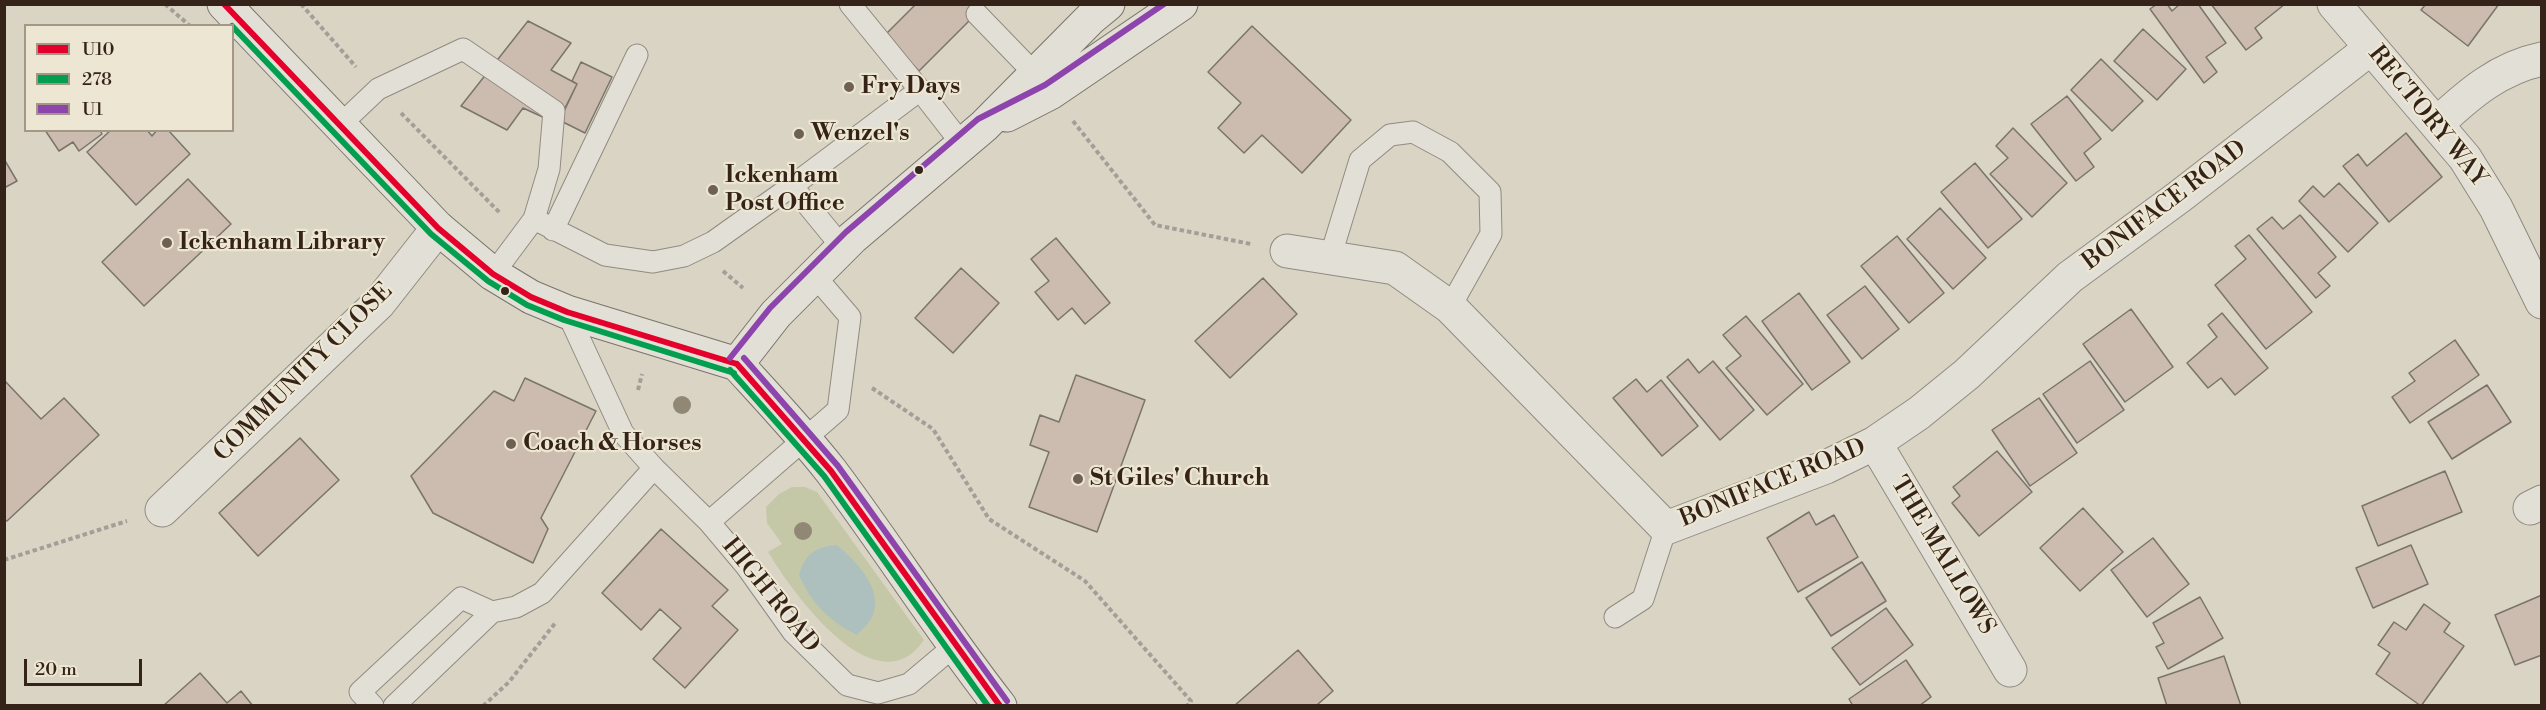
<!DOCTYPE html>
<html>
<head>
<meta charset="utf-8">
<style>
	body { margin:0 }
	#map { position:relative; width:2546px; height:710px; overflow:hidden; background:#d9d4c3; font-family:"Libre Bodoni",serif }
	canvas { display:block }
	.frame { position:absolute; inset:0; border:6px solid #352319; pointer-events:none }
	.legend { position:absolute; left:24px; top:24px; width:210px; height:108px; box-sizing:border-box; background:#ece6d2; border:2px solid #a39888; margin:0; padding:8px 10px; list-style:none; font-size:18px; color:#352319 }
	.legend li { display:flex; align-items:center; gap:12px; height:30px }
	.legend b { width:30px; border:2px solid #a39888 }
	.scale { position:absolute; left:24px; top:659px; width:118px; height:27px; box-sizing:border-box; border:3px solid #352319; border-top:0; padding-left:8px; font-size:18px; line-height:21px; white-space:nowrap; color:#352319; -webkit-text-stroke:4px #ece6d2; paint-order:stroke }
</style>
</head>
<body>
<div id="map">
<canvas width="2546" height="710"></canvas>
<div class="frame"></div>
<ul class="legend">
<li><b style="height:8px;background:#e4002b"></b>U10</li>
<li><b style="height:8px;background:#039f4e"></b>278</li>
<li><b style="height:8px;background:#8e44ad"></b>U1</li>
</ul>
<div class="scale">20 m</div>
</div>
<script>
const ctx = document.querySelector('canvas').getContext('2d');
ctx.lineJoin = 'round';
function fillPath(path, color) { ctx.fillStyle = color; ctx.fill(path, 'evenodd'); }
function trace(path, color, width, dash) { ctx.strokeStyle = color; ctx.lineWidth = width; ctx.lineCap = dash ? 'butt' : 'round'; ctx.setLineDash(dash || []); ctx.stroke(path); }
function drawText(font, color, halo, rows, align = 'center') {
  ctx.font = font + ' "Libre Bodoni",serif'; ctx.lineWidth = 4.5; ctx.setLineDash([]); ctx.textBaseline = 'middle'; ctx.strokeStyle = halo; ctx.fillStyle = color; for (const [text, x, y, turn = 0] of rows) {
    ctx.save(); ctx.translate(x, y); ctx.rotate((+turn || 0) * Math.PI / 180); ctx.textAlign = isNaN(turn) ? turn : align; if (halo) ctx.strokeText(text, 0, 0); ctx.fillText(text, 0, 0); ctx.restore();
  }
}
const green = new Path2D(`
	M792 487H805L817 492 924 640C876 710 792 592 768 552L782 544 767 523 766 507 779 494Z`);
const water = new Path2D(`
	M837 545C856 561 885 590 872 617 869 624 861 630 857 635 829 621 811 603 799 575 805 554 815 547 837 545Z`);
const building = new Path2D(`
	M916 4H986L919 71 884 36Z
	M2157 4H2167L2172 11 2180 4H2198L2226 43 2206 57 2217 72 2204 83 2150 9Z
	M2211 4H2285L2255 28 2262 38 2246 50Z
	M2426 4H2499L2468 46 2421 10Z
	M528 21 571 43 551 70 577 84 558 124 523 108 507 130 461 106Z
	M1252 26 1351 120 1302 173 1262 135 1244 153 1218 128 1241 103 1208 72Z
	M2143 29 2186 69 2157 100 2114 61Z
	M2101 59 2143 101 2112 131 2071 90Z
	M581 62 612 77 585 133 559 120 577 84 572 81Z
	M2067 96 2101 139 2084 153 2094 167 2076 181 2031 124Z
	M2013 128 2067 183 2032 217 1990 174 2008 158 1996 146Z
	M45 130H100L102 134 79 151 73 142 59 151Z
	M111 130H147L152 136 157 130H168L190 154 136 205 87 152Z
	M2406 133 2442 177 2389 222 2343 166 2358 154 2367 166Z
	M4 159 17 181 4 188Z
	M1975 163 2022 219 1988 248 1941 192Z
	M188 179 231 224 144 306 102 262Z
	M2339 183 2378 223 2348 252 2299 201 2313 186 2324 197Z
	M1940 208 1986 258 1953 289 1907 239Z
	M2300 215 2336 257 2318 273 2330 286 2316 298 2257 229 2272 217 2283 229Z
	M2249 235 2312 312 2266 349 2215 285 2246 259 2235 246Z
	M1897 236 1944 293 1909 323 1861 266Z
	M1056 238 1110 303 1085 324 1072 308 1058 320 1035 292 1049 281 1031 259Z
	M961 268 999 303 953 353 915 318Z
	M1263 278 1297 314 1230 378 1195 341Z
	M1865 286 1899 329 1862 359 1827 315Z
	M1799 293 1850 362 1812 390 1762 321Z
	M2131 309 2173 367 2125 402 2083 344Z
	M2222 313 2268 368 2235 395 2221 378 2208 388 2187 363 2217 337 2208 325Z
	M1746 316 1803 384 1767 415 1726 368 1741 356 1723 335Z
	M2455 340 2479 375 2410 423 2392 397 2415 381 2409 373Z
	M1688 359 1699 373 1713 361 1754 410 1720 440 1667 377Z
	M2090 361 2124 410 2077 443 2043 394Z
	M1076 375 1145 400 1097 532 1029 507 1049 452 1030 445 1040 415 1059 422Z
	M525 378 596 411 541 518 548 529 533 563 433 513 411 476 494 391 514 401Z
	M1636 379 1647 392 1661 380 1698 426 1662 456 1613 398Z
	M4 380 41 419 64 398 99 435 7 521 4 519Z
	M2487 385 2511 422 2452 459 2428 422Z
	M2039 398 2077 453 2030 486 1992 430Z
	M300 438 339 480 258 556 219 513Z
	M1997 451 2032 492 1979 536 1952 503 1960 496 1953 487Z
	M2445 471 2462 512 2378 546 2362 506Z
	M2083 508 2123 552 2080 591 2040 548Z
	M1809 512 1816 525 1834 515 1858 557 1798 592 1767 538Z
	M661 529 728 590 712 606 738 630 685 688 653 659 681 628 660 609 641 630 602 593Z
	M2153 538 2189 584 2147 617 2111 570Z
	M2411 545 2428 584 2373 608 2356 568Z
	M1862 562 1886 601 1831 636 1806 598Z
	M2542 595V655L2515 665 2495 615Z
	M2200 597 2223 638 2168 669 2156 647 2164 643 2153 623Z
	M2424 604 2450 623 2444 632 2464 646 2421 706 2376 674 2390 653 2378 645 2394 622 2406 630Z
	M1886 608 1913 645 1860 685 1832 648Z
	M1298 650 1333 691 1318 704 1320 706H1234Z
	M2224 656 2241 706H2167L2158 678Z
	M1906 660 1931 697 1919 706H1853L1849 699Z
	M200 673 227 703 241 691 253 706H163Z`);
const path = new Path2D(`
	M165 4 190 26
	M301 4 356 67
	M401 113 501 214
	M1073 121 1155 225 1251 244
	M723 271 743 288
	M872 388 933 429 989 519 1085 581 1191 701 1187 706
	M638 390 642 374
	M4 560 127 521
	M483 706 509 682 556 622`);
const lane = new Path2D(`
	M850 4 920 90
	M977 14 1035 74
	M340 125 378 89 463 49 554 111 549 169 534 219 493 274
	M792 186 842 247
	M534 219 605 255 653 262 684 256 713 242 792 186 920 90 962 144
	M553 230 637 55
	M1330 258 1360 160 1390 135 1413 132 1450 152 1490 192 1491 234 1450 307
	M567 312 623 433 654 468 709 522 746 566 793 632 847 685 878 693 909 684 953 647
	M709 522 838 410 850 317 814 275
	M1615 617 1643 599 1666 528
	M373 706 360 692 461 598 492 612
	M394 706 492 612 516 607 542 593 654 468`);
const street = new Path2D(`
	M2334 4 2465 158 2496 208 2542 302
	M2438 123C2469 94 2499 68 2542 59
	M1287 251 1395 268 1450 307 1666 528 1826 467 1875 443 1919 413 1967 374 2070 277 2179 197 2371 48
	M1875 443 2010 670
	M2530 508 2542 502
	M162 510 379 303 438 228`);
const secondary = new Path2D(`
	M224 4 438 228 493 274 531 297 567 312 737 364
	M1007 115 1050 93 1181 4
	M737 364 776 314 852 238 984 126 1091 18 1108 4
	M737 364C769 399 802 434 831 471 889 548 940 630 1000 706`);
const bus1 = new Path2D(`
	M224 4 438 228 493 274 531 297 567 312 737 364
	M737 364 831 471 1000 706`);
const bus2 = new Path2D(`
	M232 26 431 234 488 281 527 305 564 320 734 373
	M730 370 824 476 988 706`);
const bus3 = new Path2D(`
	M730 358 770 308 846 232 978 119 1045 85 1164 4
	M744 358 838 466 1007 701`);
const trees = [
	[682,405],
	[803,531]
];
const markers = [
	[849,87,6,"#6e6154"],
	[799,134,6,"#6e6154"],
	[919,170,5,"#352319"],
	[713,190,6,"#6e6154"],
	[167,243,6,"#6e6154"],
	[505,291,5,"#352319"],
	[511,444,6,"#6e6154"],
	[1078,479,6,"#6e6154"]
];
const poiNames = [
	["Fry Days",861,87],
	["Wenzel's",811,134],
	["Ickenham",725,176],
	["Post Office",725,204],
	["Ickenham Library",179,243],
	["Coach & Horses",523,444],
	["St Giles' Church",1090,479]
];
const streetNames = [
	["RECTORY WAY",2427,117,51],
	["BONIFACE ROAD",2165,206,-37],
	["COMMUNITY CLOSE",304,373,-45],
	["BONIFACE ROAD",1773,484,-22],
	["THE MALLOWS",1942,556,59],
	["HIGH ROAD",770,596,51]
];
fillPath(green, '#c5c8a6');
fillPath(water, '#adc0bd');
fillPath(building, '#cbbcaf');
trace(building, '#7a746a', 1.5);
trace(lane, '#918b81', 23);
trace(street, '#918b81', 35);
trace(secondary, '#7a746a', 35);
trace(path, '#a39f98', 4, [4.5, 3]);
trace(lane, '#e2dfd7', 21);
trace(street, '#e2dfd7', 33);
trace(secondary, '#e2dfd7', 33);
trace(bus1, '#e4002b', 6);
trace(bus2, '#039f4e', 6);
trace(bus3, '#8e44ad', 6);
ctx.fillStyle = '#908875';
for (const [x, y] of trees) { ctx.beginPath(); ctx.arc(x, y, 9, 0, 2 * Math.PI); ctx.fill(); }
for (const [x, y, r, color] of markers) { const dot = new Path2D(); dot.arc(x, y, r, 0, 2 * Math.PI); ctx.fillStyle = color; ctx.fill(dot); trace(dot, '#ece6d2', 2); }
drawText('bold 24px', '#352319', '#ece6d2', poiNames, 'left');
drawText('24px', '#352319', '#ece6d2', streetNames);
</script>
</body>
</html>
